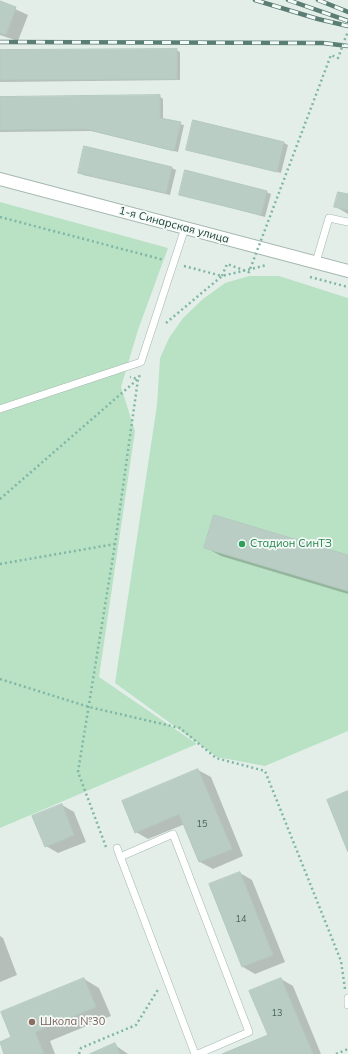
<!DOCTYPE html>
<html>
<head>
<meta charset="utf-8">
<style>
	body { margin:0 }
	canvas { display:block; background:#e3eee9 }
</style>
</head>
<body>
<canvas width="348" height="1054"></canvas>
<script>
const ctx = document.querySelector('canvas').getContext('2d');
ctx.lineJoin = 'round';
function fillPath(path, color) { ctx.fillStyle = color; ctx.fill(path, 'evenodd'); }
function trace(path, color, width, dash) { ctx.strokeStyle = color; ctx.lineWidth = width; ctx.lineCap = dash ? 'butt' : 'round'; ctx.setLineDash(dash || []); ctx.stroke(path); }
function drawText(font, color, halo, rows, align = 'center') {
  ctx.font = font + ' Mulish,sans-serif'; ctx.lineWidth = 3.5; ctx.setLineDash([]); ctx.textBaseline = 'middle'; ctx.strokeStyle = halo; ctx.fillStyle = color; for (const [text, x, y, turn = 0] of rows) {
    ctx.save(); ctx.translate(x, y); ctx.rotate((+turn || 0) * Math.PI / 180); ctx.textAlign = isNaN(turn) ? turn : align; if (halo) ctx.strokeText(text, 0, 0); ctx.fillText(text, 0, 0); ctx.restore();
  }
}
const green = new Path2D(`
	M0 202 168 248 138 330 121 387 135 431 99 677 197 744 0 828Z
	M249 276H279L348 298V731L265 766 217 757 115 683 157 405 160 358 169 338 183 318 203 299 225 283Z`);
const shadow = new Path2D(`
	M0 2 28 15 18 41 0 35Z
	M176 50 180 52V80L0 82V51Z
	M159 96 163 99V120L184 125 178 152 91 131 0 132V98Z
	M284 143 288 145 281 173 187 149Z
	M85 147 172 168 176 170 170 195 83 175 79 172Z
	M266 192 271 194 265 217 180 194Z
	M348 195V214L336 207Z
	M205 547 348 556V594L221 556Z
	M198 770 211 777 243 856 213 869 200 862 185 824 148 839 136 832Z
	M62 805 74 812 86 842 58 853 46 846Z
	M240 873 252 880 285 962 255 974 243 967Z
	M0 936 3 938 17 975 0 982Z
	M84 979 99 988 111 1016 50 1041 55 1054H6L12 1038Z
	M281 979 293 986 321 1054H225L269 1036Z
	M115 1045 128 1054H93Z`);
const building = new Path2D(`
	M0 1 16 7 6 35 0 33Z
	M177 49V79L0 80V50Z
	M160 95V118L181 122 174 151 86 129 0 130V97Z
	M193 120 284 142 277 172 186 150Z
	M84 146 172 167 166 193 78 173Z
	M185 170 267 191 261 215 179 195Z
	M338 192 348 194V210L334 207Z
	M214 515 348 555V591L204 548Z
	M198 769 232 849 199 862 179 814 135 833 122 801Z
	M348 791V852L327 800Z
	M62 804 74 835 45 847 32 816Z
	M240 872 273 955 242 967 209 884Z
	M84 978 96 1007 35 1032 44 1054H4L0 1042 11 1037 1 1012Z
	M281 978 313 1054H222L268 1035 249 991Z
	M115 1043 120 1054H90Z`);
const path = new Path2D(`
	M0 217 164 260
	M184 266 222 276
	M310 277 348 287
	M166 323 222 276 267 265
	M0 499 138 379 141 373
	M0 564 115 544
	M0 679 89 707 180 728 216 758 265 771 341 961 345 989
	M106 847 78 772 115 544 138 379 130 377
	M79 1054 81 1048 136 1025 159 988
	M336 1054 348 1049`);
const service = new Path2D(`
	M316 262 329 218 348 222
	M0 409 141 362 185 228
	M117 848 195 1054
	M120 857 173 834 249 1032 198 1054
	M348 998V1005`);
const tertiary = new Path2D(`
	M0 179 348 271`);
const rail = new Path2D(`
	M255 0 318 19 348 26
	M288 0 348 21
	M318 0 348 12
	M0 42 323 43 348 46`);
const pathBridge = new Path2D(`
	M222 276 227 264 249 272 331 55 338 58 348 31`);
const markers = [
	[242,544,4,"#2e9e5b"],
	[32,1022,4,"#8d6e63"]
];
const numberNames = [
	["15",202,824],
	["14",241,919],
	["13",277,1013]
];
const streetNames = [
	["1-я Синарская улица",174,225,15]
];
const leisureNames = [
	["Стадион СинТЗ",250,544]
];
const educationNames = [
	["Школа №30",40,1022]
];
fillPath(green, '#b9e2c4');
fillPath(shadow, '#0003');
fillPath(building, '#bacdc5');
trace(building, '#b4c9c0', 1);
trace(service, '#a5b7b1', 8);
trace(tertiary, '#a5b7b1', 14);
trace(path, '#7fb6a5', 2.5, [2, 3]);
trace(service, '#fff', 7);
trace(tertiary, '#fff', 12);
trace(rail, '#5b7e74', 4.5);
trace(rail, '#f4faf7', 3, [9]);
trace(pathBridge, '#7fb6a5', 2.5, [2, 3]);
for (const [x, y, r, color] of markers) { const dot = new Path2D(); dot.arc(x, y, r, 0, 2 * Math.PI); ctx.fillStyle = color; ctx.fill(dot); trace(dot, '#f4faf7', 1.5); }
drawText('9px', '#46655c', null, numberNames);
drawText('11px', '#204239', '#f4faf7', streetNames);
drawText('11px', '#27864d', '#f4faf7', leisureNames, 'left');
drawText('11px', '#785e54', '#f4faf7', educationNames, 'left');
</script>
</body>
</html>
